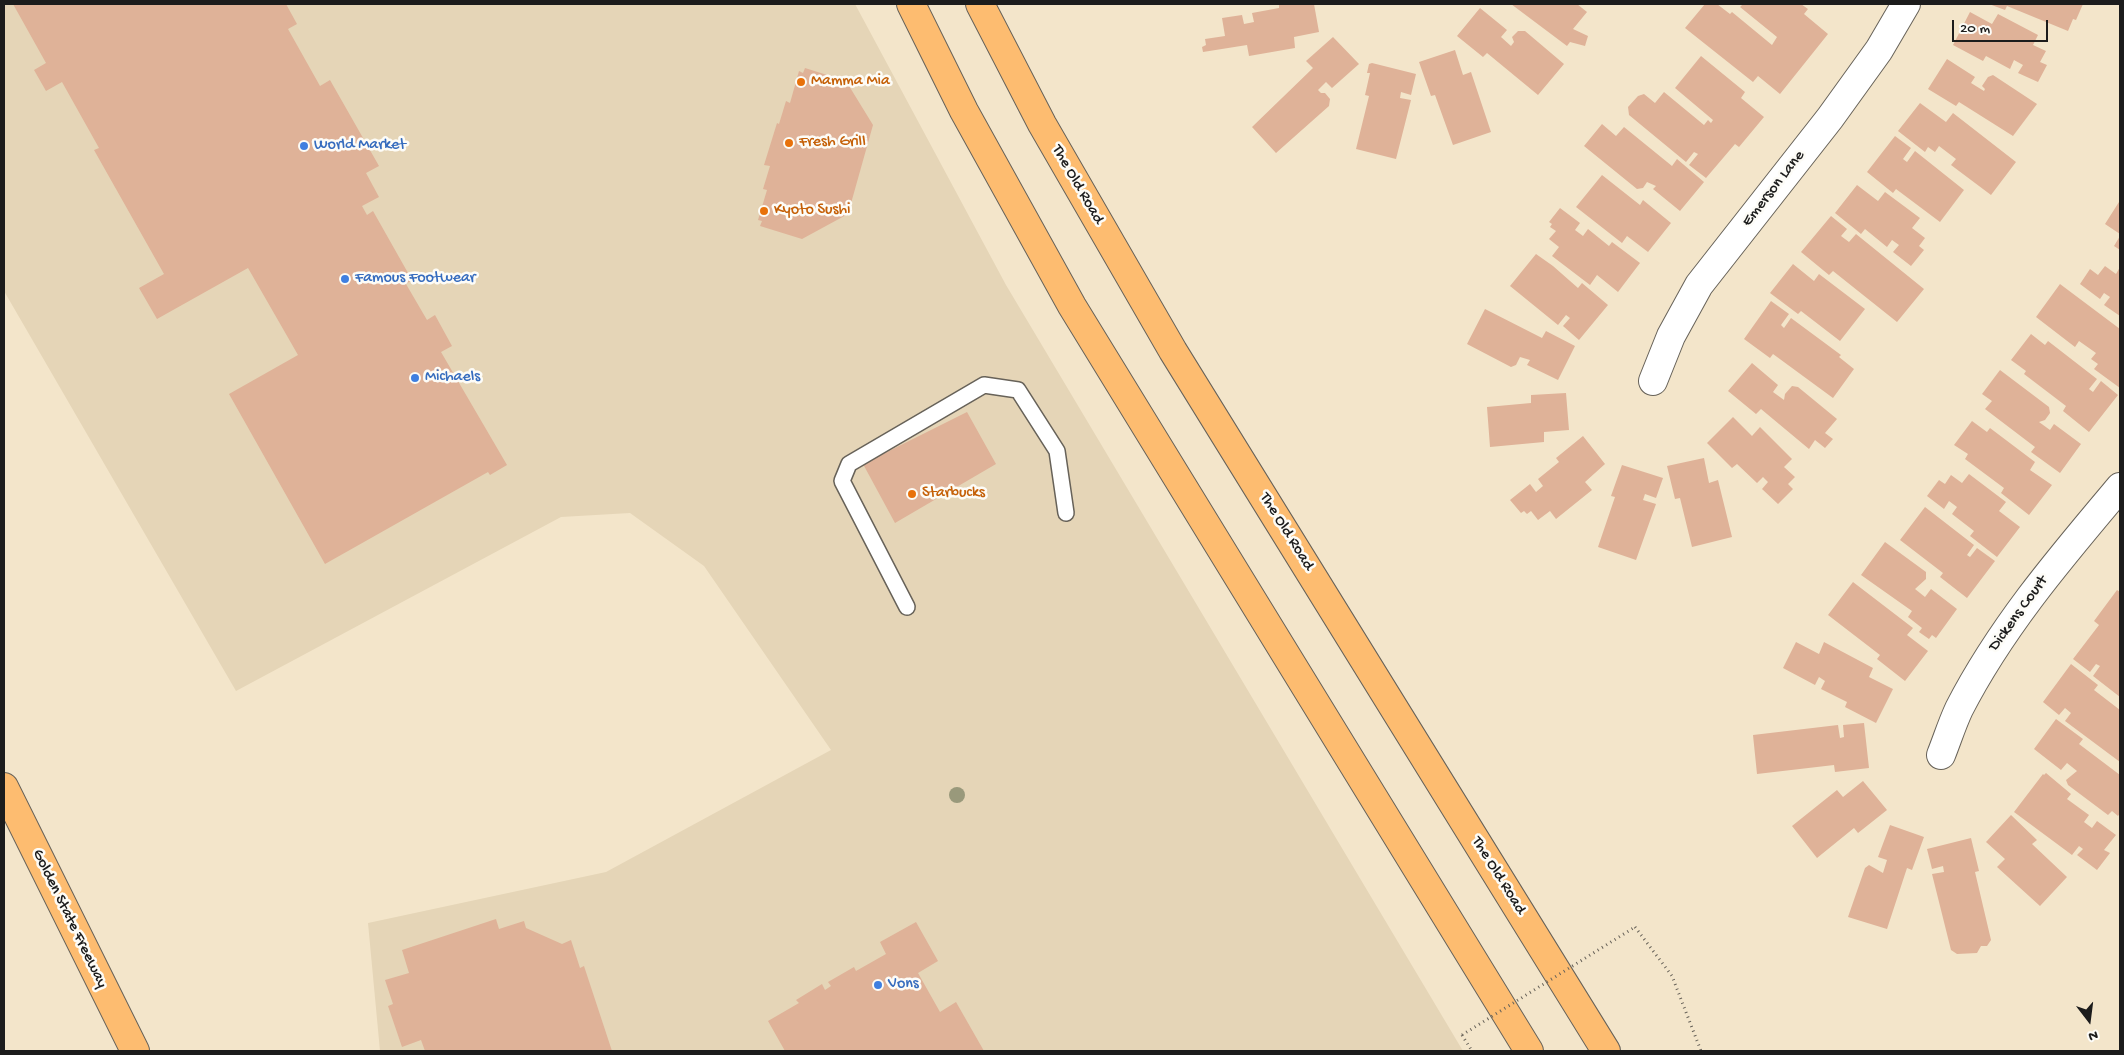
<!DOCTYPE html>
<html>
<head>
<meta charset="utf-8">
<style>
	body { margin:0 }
	#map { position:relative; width:2124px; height:1055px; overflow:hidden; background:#f3e5ca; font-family:"Gochi Hand",sans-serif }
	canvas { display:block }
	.frame { position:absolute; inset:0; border:5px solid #1c1c1c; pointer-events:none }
	.north { position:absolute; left:2064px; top:995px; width:50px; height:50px; -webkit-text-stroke:4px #fdfcf7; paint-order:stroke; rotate:165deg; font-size:14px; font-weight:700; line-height:20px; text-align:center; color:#1c1c1c }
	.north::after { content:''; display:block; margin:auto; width:18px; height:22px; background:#1c1c1c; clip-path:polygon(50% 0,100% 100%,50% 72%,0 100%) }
	.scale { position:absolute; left:1952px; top:20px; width:96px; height:22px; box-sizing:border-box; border:2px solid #1c1c1c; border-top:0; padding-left:6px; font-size:15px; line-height:18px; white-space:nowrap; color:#1c1c1c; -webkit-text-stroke:4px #fdfcf7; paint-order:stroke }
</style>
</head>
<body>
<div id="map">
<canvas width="2124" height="1055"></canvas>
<div class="frame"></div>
<div class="north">N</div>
<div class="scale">20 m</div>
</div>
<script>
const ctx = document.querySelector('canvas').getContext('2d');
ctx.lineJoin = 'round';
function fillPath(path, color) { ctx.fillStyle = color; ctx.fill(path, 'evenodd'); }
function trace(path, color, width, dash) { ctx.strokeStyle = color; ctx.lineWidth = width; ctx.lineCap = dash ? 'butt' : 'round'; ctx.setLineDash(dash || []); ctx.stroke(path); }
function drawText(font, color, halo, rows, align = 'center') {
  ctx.font = font + ' "Gochi Hand",sans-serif'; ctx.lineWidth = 5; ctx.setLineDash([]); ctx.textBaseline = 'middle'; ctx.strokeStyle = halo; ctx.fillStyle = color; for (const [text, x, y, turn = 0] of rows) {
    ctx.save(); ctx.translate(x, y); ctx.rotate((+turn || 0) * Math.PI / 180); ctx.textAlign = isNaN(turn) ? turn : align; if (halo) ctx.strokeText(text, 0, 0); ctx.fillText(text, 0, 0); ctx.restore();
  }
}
const built = new Path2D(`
	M4 4H855L1006 285 1463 1051H380L368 923 606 872 831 750 704 566 630 513 561 517 236 691 4 291Z`);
const building = new Path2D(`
	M13 4H286L297 24 288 29 320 86 330 80 379 166 366 173 379 197 362 206 367 215 373 211 412 280 406 284 427 320 435 315 452 346 441 352 507 465 490 475 488 472 325 564 229 394 298 355 248 268 157 319 139 288 164 274 94 150 99 148 62 82 46 91 34 70 46 63Z
	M1279 4H1314L1319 32 1294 37 1295 48 1249 56 1247 45 1203 52 1202 47 1206 45 1205 39 1225 36 1222 18 1242 15 1244 24 1254 22 1252 13 1279 8Z
	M1511 4H1577L1587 12 1573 29 1588 36 1585 46 1570 42 1567 46Z
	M1705 4H1717L1730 14 1732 12 1772 45 1777 37 1740 7 1743 4H1801L1808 9 1804 14 1828 34 1780 94 1758 76 1753 82 1685 28Z
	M1989 4H2083L2076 20 2073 19 2068 31 2007 6 2005 10Z
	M1480 8 1507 30 1501 37 1511 46 1514 42 1512 37 1518 31H1525L1564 64 1538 95 1487 53 1483 57 1457 36Z
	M1970 12 1992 24 1998 14 2038 35 2033 45 2046 51 2040 62 2047 65 2038 82 2018 73 2023 65 2014 60 2010 69 1986 56 1983 61 1953 45Z
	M1333 37 1359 64 1332 88 1326 82 1318 90 1321 93H1325L1330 99 1329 106 1276 153 1252 127 1313 68 1306 61Z
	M1455 50 1463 75 1471 72 1491 132 1453 145 1435 95 1431 96 1419 62Z
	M1701 56 1745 92 1741 98 1764 117 1739 147 1735 144 1706 178 1689 165 1698 154 1694 152 1686 162 1629 115 1628 107 1638 96 1644 94 1655 103 1664 92 1704 125 1708 120 1711 123 1713 120 1675 88Z
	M1947 59 1975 77 1971 83 1984 91 1985 89 1982 86 1988 77 1993 75 2037 104 2013 136 1959 102 1956 106 1928 89Z
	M1372 63 1416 74 1411 95 1401 92 1400 98 1411 100 1396 159 1356 149 1369 96 1365 95 1370 73H1367L1369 64Z
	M805 68 846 81 873 125 848 214 802 239 760 226 762 221 758 220 767 190 763 189 770 166 764 165 777 123 779 124 786 101 790 103 799 71 803 73Z
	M1920 103 1946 122 1953 113 2016 162 1991 195 1951 165 1956 159 1939 146 1935 152 1928 147 1925 152 1898 131Z
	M1602 124 1616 136 1624 127 1672 166 1677 159 1704 182 1680 211 1653 189 1656 186 1647 182 1643 188 1637 189 1584 146Z
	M1895 136 1911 148 1903 159 1907 162 1915 151 1964 190 1940 222 1896 189 1893 193 1867 172Z
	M1602 175 1640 205 1643 200 1671 223 1648 252 1627 236 1622 243 1576 207Z
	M1857 185 1878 201 1885 192 1920 218 1912 228 1925 238 1919 246 1924 250 1911 266 1893 252 1899 245 1892 240 1887 247 1865 229 1861 234 1835 213Z
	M2119 202 2120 203V234L2105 224Z
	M1560 208 1580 223 1575 230 1583 236 1588 229 1609 246 1612 242 1640 263 1618 292 1597 275 1590 285 1552 256 1559 247 1549 239 1556 231 1550 227 1552 224 1549 222Z
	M1831 216 1847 229 1841 236 1849 242 1856 234 1924 289 1897 322 1833 271 1829 275 1801 252Z
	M2120 236V250L2114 246Z
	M1536 254 1553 266 1578 288 1582 283 1608 305 1579 340 1563 326 1570 318 1566 315 1558 325 1510 286Z
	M1793 264 1814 281 1819 274 1865 309 1840 341 1801 311 1798 314 1770 293Z
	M2105 266 2116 274 2120 267V316L2104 305 2110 297 2104 293 2100 299 2080 284 2090 269 2098 275Z
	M2060 284 2120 329V388L2094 369 2098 364 2091 359 2096 353 2079 341 2075 347 2036 317Z
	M1771 301 1789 314 1781 325 1784 328 1791 318 1841 355 1839 357 1854 369 1833 398 1773 354 1770 358 1744 339Z
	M1485 309 1542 338 1546 331 1575 346 1558 380 1527 365 1530 360 1520 357 1516 365 1511 367 1467 344Z
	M2031 334 2045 345 2048 341 2097 379 2089 389 2093 392 2101 381 2118 395 2089 432 2063 411 2066 406 2024 374 2026 371 2011 360Z
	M1752 363 1778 385 1773 392 1784 400 1785 394 1792 386 1798 387 1837 419 1825 433 1833 439 1825 448 1815 440 1809 449 1761 409 1756 414 1728 391Z
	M2000 370 2049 407 2050 413 2045 420 2039 422 2050 430 2054 424 2081 444 2060 473 2031 452 2035 447 1985 409 1992 401 1982 394Z
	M1566 393 1569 430 1544 432V442L1490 447 1487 407 1531 403V395Z
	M967 412 996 464 895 523 863 464Z
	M1733 417 1752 436 1760 427 1792 459 1784 467 1795 477 1788 484 1793 489 1778 504 1762 489 1768 482 1763 477 1757 483 1737 464 1732 468 1707 443Z
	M1972 421 1987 432 1990 428 2035 462 2030 470 2052 485 2029 515 2001 493 2004 488 1965 459 1968 454 1954 445Z
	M1583 436 1605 464 1585 482 1592 490 1556 519 1550 511 1538 520 1531 511 1527 514 1524 511 1521 513 1510 500 1530 484 1536 492 1543 486 1538 479 1559 462 1556 458Z
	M1704 458 1709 483 1718 480 1732 537 1692 547 1680 498 1675 499 1667 466Z
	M1622 465 1663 478 1656 498 1645 494 1643 500 1656 504 1636 560 1598 547 1615 497 1611 496Z
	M1969 474 2006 502 1999 511 2020 527 1997 557 1970 536 1974 531 1952 514 1957 507 1949 501 1944 509 1927 496 1939 480 1945 484 1951 475 1962 483Z
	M1925 507 1974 545 1967 555 1970 557 1977 548 1995 561 1967 598 1940 577 1943 573 1900 540Z
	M1885 542 1926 572V579L1915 589 1925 597 1931 589 1957 609 1936 638 1932 635 1929 639 1919 632 1922 628 1908 617 1912 611 1861 575Z
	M1853 582 1913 628 1907 635 1928 651 1905 681 1877 659 1880 655 1828 615Z
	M2117 590 2120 592V697L2093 676 2100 666 2096 664 2090 672 2073 659 2099 625 2094 621Z
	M1796 642 1819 654 1824 642 1873 668 1869 677 1893 689 1876 723 1845 707 1847 702 1821 689 1825 681 1819 677 1815 685 1783 668Z
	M2071 664 2098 685 2094 690 2120 710V762L2065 721 2071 713 2065 708 2059 715 2043 702Z
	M2056 719 2083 739 2079 744 2120 775V813L2118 816 2112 811 2108 815 2068 785 2066 780 2077 771 2067 763 2061 770 2034 749Z
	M1864 723 1869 768 1835 772 1834 765 1757 774 1753 735 1838 725 1840 738 1844 737 1843 725Z
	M2046 773 2071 794 2067 799 2089 815 2084 822 2092 828 2097 821 2116 835 2104 850 2110 853 2097 870 2077 855 2083 849 2079 846 2072 855 2014 812 2043 774 2044 775Z
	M1863 781 1887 810 1858 833 1854 828 1817 858 1792 826 1837 790 1843 797Z
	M2011 815 2037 840 2032 844 2067 877 2040 906 1997 867 2005 859 1986 842Z
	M1890 825 1924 837 1912 870 1907 868 1887 929 1848 917 1865 868 1869 865 1883 873 1887 860 1878 857Z
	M1971 838 1979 871 1975 872 1991 940 1987 946H1981L1977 953 1957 954 1951 950 1932 874 1944 872 1943 866 1932 869 1927 849Z
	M496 919 499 929 524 921 526 928 562 944 571 940 580 968 584 966 612 1051H425L421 1040 402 1047 388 1006 393 1004 385 980 409 973 402 950Z
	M916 922 938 961 918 973 940 1012 956 1002 984 1051H785L768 1021 799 1003 796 1000 822 984 825 990 831 986 828 982 854 967 856 971 886 954 880 942Z`);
const path = new Path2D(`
	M1635 927 1672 976 1701 1051
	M1462 1035 1472 1051`);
const service = new Path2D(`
	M907 607 842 481 849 464 984 385 1018 390 1057 451 1066 513`);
const minor = new Path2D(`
	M1653 381 1671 336 1699 285 1830 118 1879 50 1906 4
	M1941 755C1947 740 1952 724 1959 709 2001 627 2061 557 2120 487`);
const primary = new Path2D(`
	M911 4 964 111 1072 306 1529 1051
	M980 4 1042 124 1173 351 1606 1051`);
const motorway = new Path2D(`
	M4 787 135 1051`);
const pathBridge = new Path2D(`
	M1462 1035 1635 927`);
const trees = [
	[957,795]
];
const markers = [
	[801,82,5,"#e8710a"],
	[789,143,5,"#e8710a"],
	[304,146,5,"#3f7fe0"],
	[764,211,5,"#e8710a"],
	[345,279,5,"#3f7fe0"],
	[415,378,5,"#3f7fe0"],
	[912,494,5,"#e8710a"],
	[878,985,5,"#3f7fe0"]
];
const foodNames = [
	["Mamma Mia",811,82],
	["Fresh Grill",799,143],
	["Kyoto Sushi",774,211],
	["Starbucks",922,494]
];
const shopNames = [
	["World Market",314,146],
	["Famous Footwear",355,279],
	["Michaels",425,378],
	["Vons",888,985]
];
const streetNames = [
	["The Old Road",1077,185,60],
	["Emerson Lane",1774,189,-52],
	["The Old Road",1286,532,58],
	["Dickens Court",2019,614,-54],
	["The Old Road",1498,876,58],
	["Golden State Freeway",69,919,64]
];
fillPath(built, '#e5d5b7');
fillPath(building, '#dfb298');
trace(service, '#676259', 18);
trace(minor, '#676259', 30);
trace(primary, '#676259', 30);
trace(motorway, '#676259', 30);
trace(path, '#676259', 3, [1, 4]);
trace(service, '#fff', 15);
trace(minor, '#fff', 28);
trace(primary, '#fdbc70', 28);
trace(motorway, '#fdbc70', 28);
trace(pathBridge, '#676259', 3, [1, 4]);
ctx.fillStyle = '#99997b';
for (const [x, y] of trees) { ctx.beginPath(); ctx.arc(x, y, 8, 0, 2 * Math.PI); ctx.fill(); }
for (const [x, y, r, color] of markers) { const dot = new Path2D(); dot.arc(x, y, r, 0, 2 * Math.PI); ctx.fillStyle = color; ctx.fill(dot); trace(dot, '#fdfcf7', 2); }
drawText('16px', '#c56008', '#fdfcf7', foodNames, 'left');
drawText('16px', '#366cbe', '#fdfcf7', shopNames, 'left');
drawText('16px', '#1c1c1c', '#fdfcf7', streetNames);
</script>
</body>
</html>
